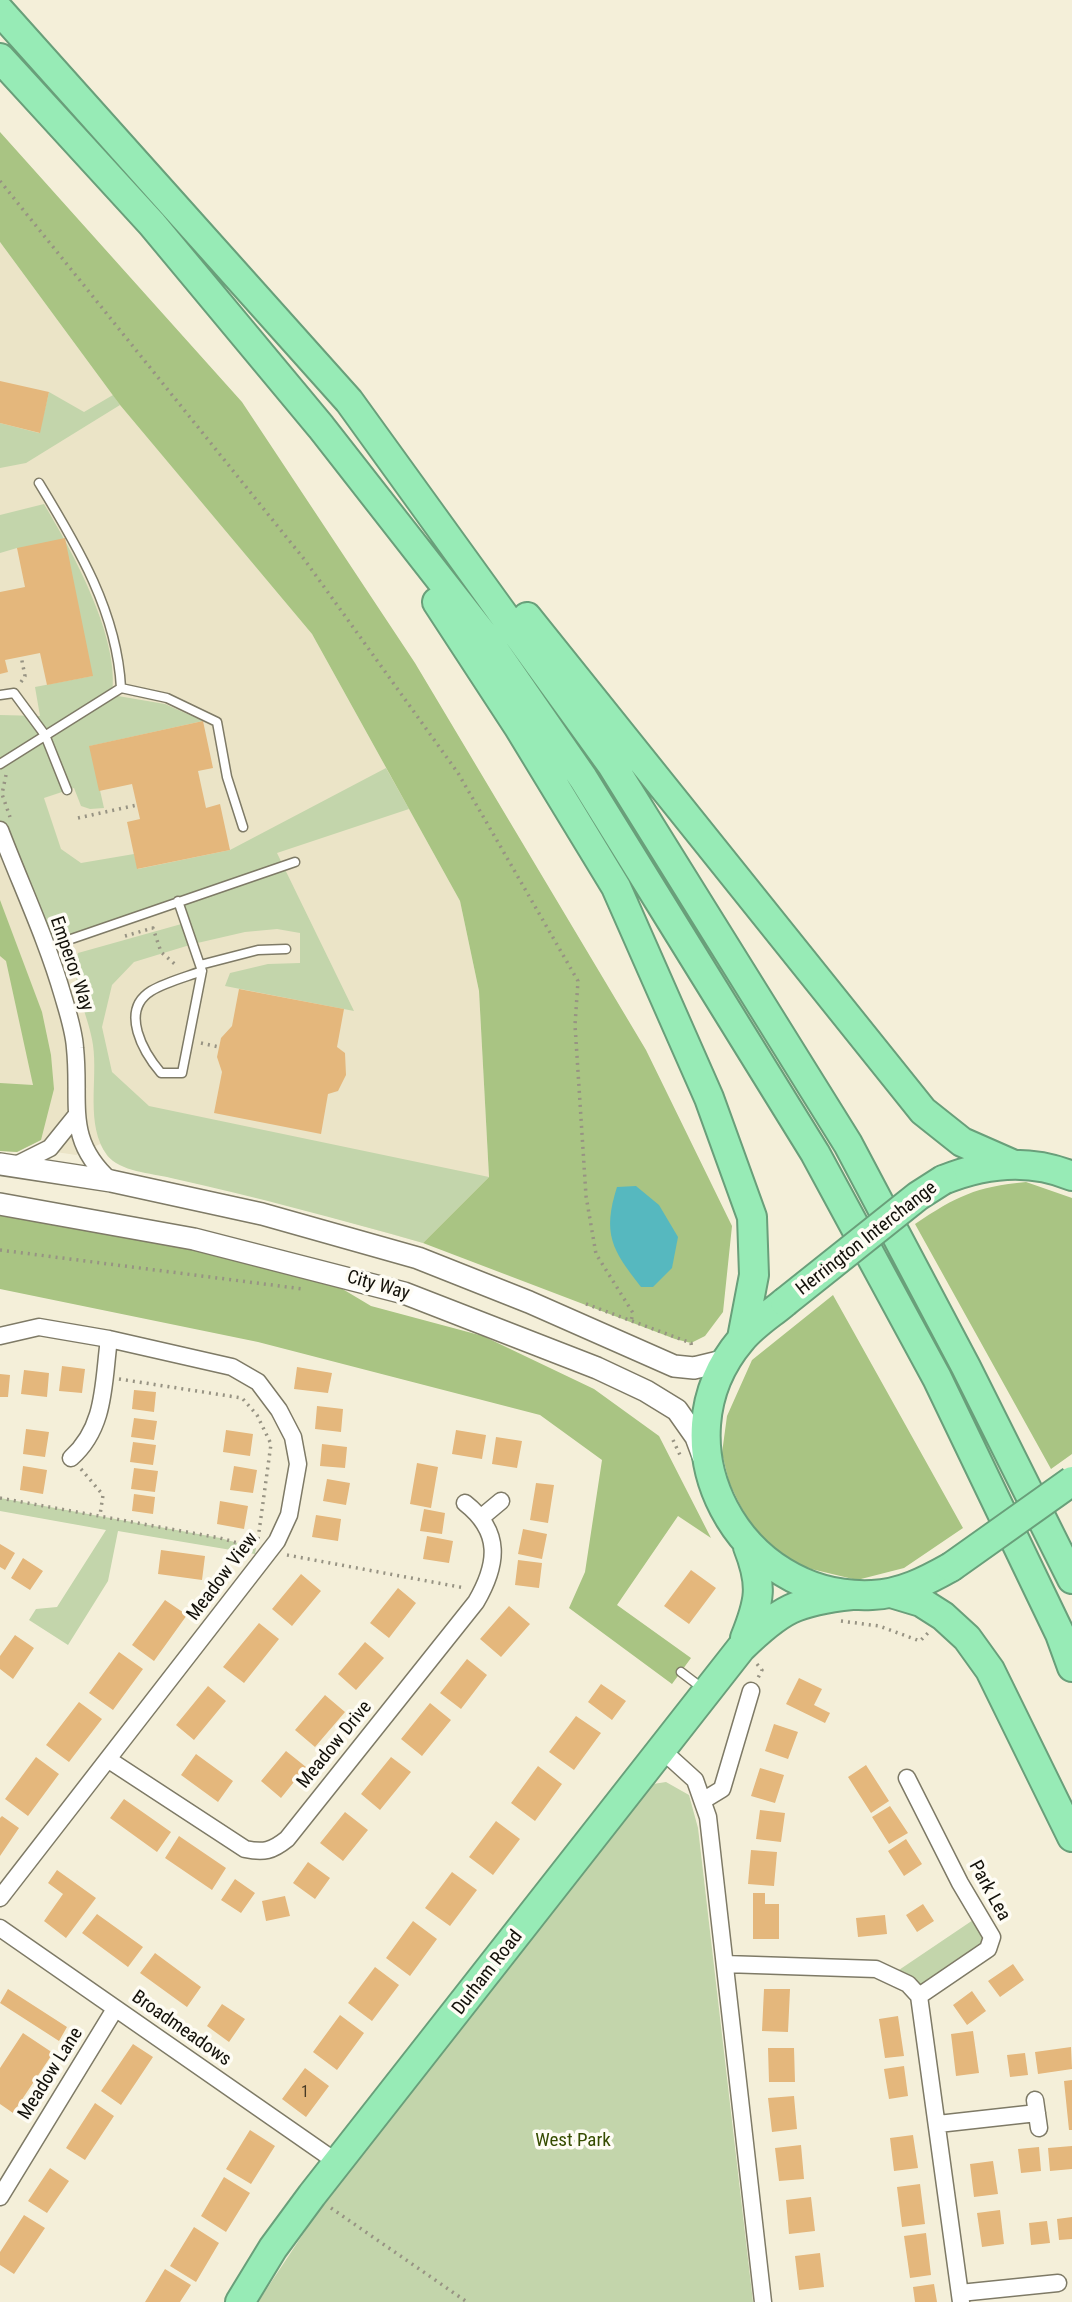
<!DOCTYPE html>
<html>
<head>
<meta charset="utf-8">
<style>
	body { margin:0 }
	canvas { display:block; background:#f4efd9 }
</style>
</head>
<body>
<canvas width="1072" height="2302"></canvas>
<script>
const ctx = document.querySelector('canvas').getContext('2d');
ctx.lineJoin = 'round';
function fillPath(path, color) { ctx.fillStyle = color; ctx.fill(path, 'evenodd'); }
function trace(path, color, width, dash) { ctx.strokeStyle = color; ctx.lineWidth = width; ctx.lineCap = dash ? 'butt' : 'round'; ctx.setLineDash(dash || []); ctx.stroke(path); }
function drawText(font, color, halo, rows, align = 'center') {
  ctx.font = font + ' "Roboto Condensed",sans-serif'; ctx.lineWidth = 7; ctx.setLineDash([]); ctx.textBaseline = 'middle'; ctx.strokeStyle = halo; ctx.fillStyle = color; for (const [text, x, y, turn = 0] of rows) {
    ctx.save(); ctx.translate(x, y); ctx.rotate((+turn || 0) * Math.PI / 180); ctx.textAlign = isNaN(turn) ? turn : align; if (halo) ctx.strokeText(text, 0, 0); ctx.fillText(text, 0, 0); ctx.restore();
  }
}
const built = new Path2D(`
	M0 242 120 405 312 634 460 901 479 991 489 1177 423 1243 267 1199 129 1168 108 1157 100 1144 76 1155 56 1152 41 1140 17 1152 0 1151Z`);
const green = new Path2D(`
	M49 392 84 412 113 395 120 405 26 463 0 468V423L39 433Z
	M44 504C72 551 121 639 112 695L165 704 203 721 90 746 104 808 90 809 81 806 74 788 44 798 61 849 81 863 134 854 138 869 230 850 386 768 409 809 277 853 354 1011 225 986 230 973 268 964 300 963V933L277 929 245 932 193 944 134 962 112 985 102 1027 112 1072 149 1106 489 1177 423 1243C339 1219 256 1197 171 1178 151 1173 120 1172 107 1155 85 1125 98 1080 93 1045 89 1015 69 983 78 953L185 923 178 903 45 948 0 830V715L40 716 35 687 92 676 17 548 0 553V515Z
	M0 1498 220 1538 256 1548 255 1554 118 1531 108 1581 68 1645 29 1620 36 1609 57 1607 106 1530 0 1511Z
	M666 1782 689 1795 698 1828 753 2302H258L319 2210 641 1794 653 1784Z
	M979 1916 992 1937 919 1996 893 1974Z`);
const forest = new Path2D(`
	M0 132 242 402 415 663 646 1050 732 1226 723 1312 705 1336 691 1343 675 1339 423 1243 489 1177 479 991 460 901 312 634 120 405 0 242Z
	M0 900 42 1012 51 1055 54 1089 41 1140 17 1152 0 1151V1083L33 1085 6 961 0 956Z
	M1026 1182 1072 1198V1454L1051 1469 915 1224C957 1196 975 1187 1026 1182Z
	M0 1204 304 1266 371 1306 483 1336 594 1389 659 1436 711 1538 678 1516 617 1605 691 1658 672 1684 569 1608 585 1572 602 1460 540 1415 258 1342 0 1289Z
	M833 1295 963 1528 904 1568 857 1580 803 1567 759 1539 739 1503 729 1482 722 1453 727 1416 752 1360Z`);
const water = new Path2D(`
	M636 1186 659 1205 678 1237 672 1268 653 1287H641C612 1250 602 1234 617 1187Z`);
const building = new Path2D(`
	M0 381 49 392 40 433 0 423Z
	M65 538 93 676 47 685 40 653 5 660 8 672 0 674V592L25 587 17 548Z
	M203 721 213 768 198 771 206 808 220 804 230 850 137 869 127 822 140 819 132 784 99 791 89 746Z
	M239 989 344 1009 337 1047 345 1053 346 1075 338 1091 328 1094 321 1134 214 1113 222 1072 217 1057 221 1038 232 1026Z
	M62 1366 85 1369 82 1393 59 1391Z
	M297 1367 332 1373 328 1393 294 1389Z
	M24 1370 49 1373 47 1397 21 1394Z
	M0 1374 10 1375 8 1397H0Z
	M134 1390 156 1392 154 1412 132 1409Z
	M317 1406 343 1409 341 1432 315 1429Z
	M134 1418 157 1421 154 1440 131 1437Z
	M26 1429 49 1432 45 1457 23 1454Z
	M226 1430 253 1434 250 1456 223 1452Z
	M456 1430 486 1435 482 1459 452 1454Z
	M496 1437 522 1441 517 1468 492 1464Z
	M133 1442 156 1445 153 1465 130 1462Z
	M322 1444 347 1447 345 1468 320 1466Z
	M417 1463 438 1467 431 1508 410 1504Z
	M23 1466 47 1470 43 1494 20 1490Z
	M234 1466 257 1470 253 1493 230 1490Z
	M134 1468 158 1471 155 1492 131 1489Z
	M327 1479 350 1483 346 1505 323 1501Z
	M536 1483 554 1485 548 1523 530 1520Z
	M134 1494 155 1497 153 1514 132 1511Z
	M220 1501 248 1506 244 1529 217 1524Z
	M424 1509 445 1513 442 1534 420 1531Z
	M316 1515 341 1519 338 1541 312 1537Z
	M523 1529 547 1534 542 1559 518 1554Z
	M427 1536 453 1541 449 1563 423 1559Z
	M0 1544 15 1553 5 1570 0 1567Z
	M161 1550 205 1556 202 1580 158 1574Z
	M23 1558 43 1571 30 1590 11 1578Z
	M518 1560 542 1563 539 1588 515 1585Z
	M691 1570 716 1588 689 1624 664 1606Z
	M301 1574 321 1591 292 1626 272 1609Z
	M398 1588 416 1603 389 1638 370 1623Z
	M165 1600 187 1615 154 1661 132 1645Z
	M509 1606 530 1624 501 1657 480 1639Z
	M259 1623 279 1639 244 1683 223 1667Z
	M15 1635 34 1648 13 1679 0 1669V1656Z
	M365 1642 384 1658 356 1690 338 1674Z
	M119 1652 143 1669 113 1710 89 1693Z
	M467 1659 487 1675 461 1709 440 1693Z
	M799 1678 822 1689 814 1705 830 1713 825 1723 786 1704Z
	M601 1684 626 1701 612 1720 588 1702Z
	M208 1686 226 1701 194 1740 176 1725Z
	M325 1695 345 1712 315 1747 295 1730Z
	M79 1702 102 1719 69 1762 46 1745Z
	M430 1703 451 1720 422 1756 401 1739Z
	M576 1716 601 1733 574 1770 549 1752Z
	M774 1724 798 1732 788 1759 765 1751Z
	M286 1751 306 1767 281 1798 261 1781Z
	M196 1754 233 1781 218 1802 181 1775Z
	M36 1757 59 1774 28 1816 5 1799Z
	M391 1757 411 1772 380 1810 361 1794Z
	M866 1765 889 1801 871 1813 848 1777Z
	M538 1766 562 1784 535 1821 511 1803Z
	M760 1768 784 1775 775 1803 751 1796Z
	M124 1799 171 1832 157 1852 110 1818Z
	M890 1806 908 1833 889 1844 872 1817Z
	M760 1810 785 1813 781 1842 756 1839Z
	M345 1812 368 1830 343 1861 320 1843Z
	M2 1816 19 1828 0 1856V1818Z
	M496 1821 520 1839 493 1875 469 1857Z
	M179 1836 226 1868 212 1890 165 1858Z
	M906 1839 922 1864 904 1876 888 1851Z
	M751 1850 777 1852 774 1886 748 1884Z
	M308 1862 330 1878 315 1899 293 1883Z
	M57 1870 96 1898 66 1938 44 1921 63 1894 48 1883Z
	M452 1872 477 1890 450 1926 425 1908Z
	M235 1879 255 1893 241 1913 221 1900Z
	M753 1893H765V1904H779V1939H753Z
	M285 1896 290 1916 266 1921 262 1901Z
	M923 1904 934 1921 917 1932 906 1915Z
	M97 1914 143 1947 128 1967 82 1933Z
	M885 1915 887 1934 858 1937 856 1918Z
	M413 1921 437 1939 410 1976 386 1958Z
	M155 1953 201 1987 187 2007 140 1973Z
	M1013 1964 1024 1980 1000 1997 988 1981Z
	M375 1967 399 1985 372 2021 348 2003Z
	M8 1989 67 2027 59 2041 0 2003Z
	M764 1989H790L788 2032 762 2031Z
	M972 1991 986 2011 967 2025 953 2005Z
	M222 2004 245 2019 229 2042 207 2026Z
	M340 2015 364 2033 337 2070 313 2052Z
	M898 2016 904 2056 885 2058 879 2019Z
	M973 2031 979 2073 956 2076 951 2034Z
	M23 2033 53 2053 13 2113 0 2104V2068Z
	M133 2044 153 2057 121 2105 101 2091Z
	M1071 2047 1072 2069 1038 2074 1035 2052Z
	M768 2048H794L795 2082H769Z
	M1025 2053 1028 2075 1010 2077 1007 2055Z
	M904 2066 908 2096 889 2099 884 2069Z
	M305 2068 329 2086 306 2117 282 2099Z
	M1072 2080V2130H1069L1064 2081Z
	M794 2096 797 2129 772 2132 768 2098Z
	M95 2103 114 2116 85 2160 66 2148Z
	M250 2130 275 2146 251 2184 226 2169Z
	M913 2135 918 2168 894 2171 890 2138Z
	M801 2145 804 2179 779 2181 775 2148Z
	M1072 2146V2169L1050 2171 1048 2148Z
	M1039 2147 1041 2171 1021 2173 1018 2149Z
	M993 2161 998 2194 974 2197 970 2164Z
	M50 2168 69 2181 47 2213 28 2201Z
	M224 2177 250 2193 226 2232 201 2216Z
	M920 2184 925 2224 902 2227 897 2187Z
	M811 2197 815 2231 789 2234 786 2200Z
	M1000 2210 1004 2244 982 2247 977 2213Z
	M24 2215 45 2228 14 2274 0 2265V2252Z
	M1072 2217V2239L1059 2240 1057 2219Z
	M1047 2221 1050 2243 1031 2245 1029 2223Z
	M194 2227 219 2243 196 2282 170 2266Z
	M926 2233 931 2275 910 2278 904 2236Z
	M820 2253 824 2287 799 2290 795 2256Z
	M165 2269 191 2285 180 2302H145Z
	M934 2284 937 2302H915L913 2287Z`);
const path = new Path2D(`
	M0 181 304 559 458 773 578 981 575 1025 586 1196 596 1254 633 1313 631 1321
	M21 682 25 676 21 656
	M6 775 2 794 10 817
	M78 818 137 805
	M125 936 153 928 161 952 177 966
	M201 1043 219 1047
	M0 1250 303 1289
	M586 1304 691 1343 692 1349
	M119 1379 242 1398 257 1415 271 1444 258 1539
	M673 1440 680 1455
	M81 1469 103 1495 100 1515
	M0 1498 220 1538 252 1547
	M287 1555 465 1588
	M841 1621 879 1626 920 1641 928 1633
	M757 1664 762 1670 758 1678
	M331 2208 467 2302`);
const lane = new Path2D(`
	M39 483C78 547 117 612 121 688
	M0 695 14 693 45 735 67 790
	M0 764 121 688 167 698 217 722 227 777 243 827
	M178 901 202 971 182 1073H161C144 1053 119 1011 151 991 166 982 186 977 202 971
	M45 948 295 862
	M200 965 258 950 286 949
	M681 1672 702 1688`);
const street = new Path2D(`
	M0 830C21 885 47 940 63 996 68 1013 74 1031 75 1048 81 1103 64 1139 111 1181
	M14 1166 50 1148 75 1117
	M0 1336 39 1327 109 1339 232 1367 258 1382 279 1410 293 1437 298 1464 289 1515 277 1541 0 1898
	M71 1458C106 1427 103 1383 109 1339
	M483 1516 501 1501
	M663 1751 695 1780 708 1817 763 2302
	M109 1760 245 1849C264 1853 272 1851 287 1839L476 1602C498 1564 502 1532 465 1503
	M907 1778 960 1883 992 1937 988 1949 919 1996
	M704 1800 722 1789 751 1691
	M0 1928 338 2163
	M725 1964 876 1969 908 1984 919 1996 961 2302
	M1035 2100 1039 2128
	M938 2124 1037 2113
	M0 2197 115 2009
	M960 2293 1058 2283`);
const secondary = new Path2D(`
	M0 1164 111 1181 262 1214 418 1258 529 1302 674 1366 694 1368 727 1360
	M0 1204 194 1239 404 1293 597 1368 646 1391 677 1410 696 1437 703 1456`);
const highway = new Path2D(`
	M0 11 349 401 612 765 848 1144 966 1367 1072 1579
	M0 58 152 224 321 427 486 638 583 778 815 1153 937 1378 1060 1634 1072 1667
	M437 602 518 726 616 887 709 1098 752 1217 754 1275 742 1338
	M527 617 923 1111 962 1142 1012 1164
	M943 1180C985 1163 1029 1158 1072 1176
	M785 1302C771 1314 753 1325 741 1340 654 1443 739 1601 872 1595 901 1594 926 1581 951 1567
	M891 1593 921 1602 943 1616 967 1638 990 1670 1072 1837
	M745 1638C760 1601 763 1585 748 1547
	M240 2302 273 2248 312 2195 741 1648C781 1609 796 1601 852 1595`);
const highwayBridge = new Path2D(`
	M785 1302 918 1196 943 1180
	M951 1567 1072 1481`);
const numberNames = [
	["1",305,2093]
];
const streetNames = [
	["Emperor Way",71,964,71],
	["Herrington Interchange",867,1239,-38],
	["City Way",378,1286,16],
	["Meadow View",223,1577,-53],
	["Meadow Drive",335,1745,-51],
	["Park Lea",989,1891,61],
	["Durham Road",488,1973,-52],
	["Broadmeadows",181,2029,35],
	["Meadow Lane",51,2074,-58]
];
const parkNames = [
	["West Park",573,2141]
];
fillPath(built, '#ebe4c7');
fillPath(green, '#c3d5ab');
fillPath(forest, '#a9c483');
fillPath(water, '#56b8bf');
fillPath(building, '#e4b77c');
trace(lane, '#7e7a66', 11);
trace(street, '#7e7a66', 19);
trace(secondary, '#7e7a66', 24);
trace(highway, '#699f7a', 32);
trace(path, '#979383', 3.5, [2, 5]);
trace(lane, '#fff', 8);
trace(street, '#fff', 16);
trace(secondary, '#fff', 21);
trace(highway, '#97ebb6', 28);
trace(highwayBridge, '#699f7a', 32, []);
trace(highwayBridge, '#97ebb6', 28);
drawText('16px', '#473a26', null, numberNames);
drawText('19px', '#13110a', '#fefcf4', streetNames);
drawText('19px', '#364c01', '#fefcf4', parkNames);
</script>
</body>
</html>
